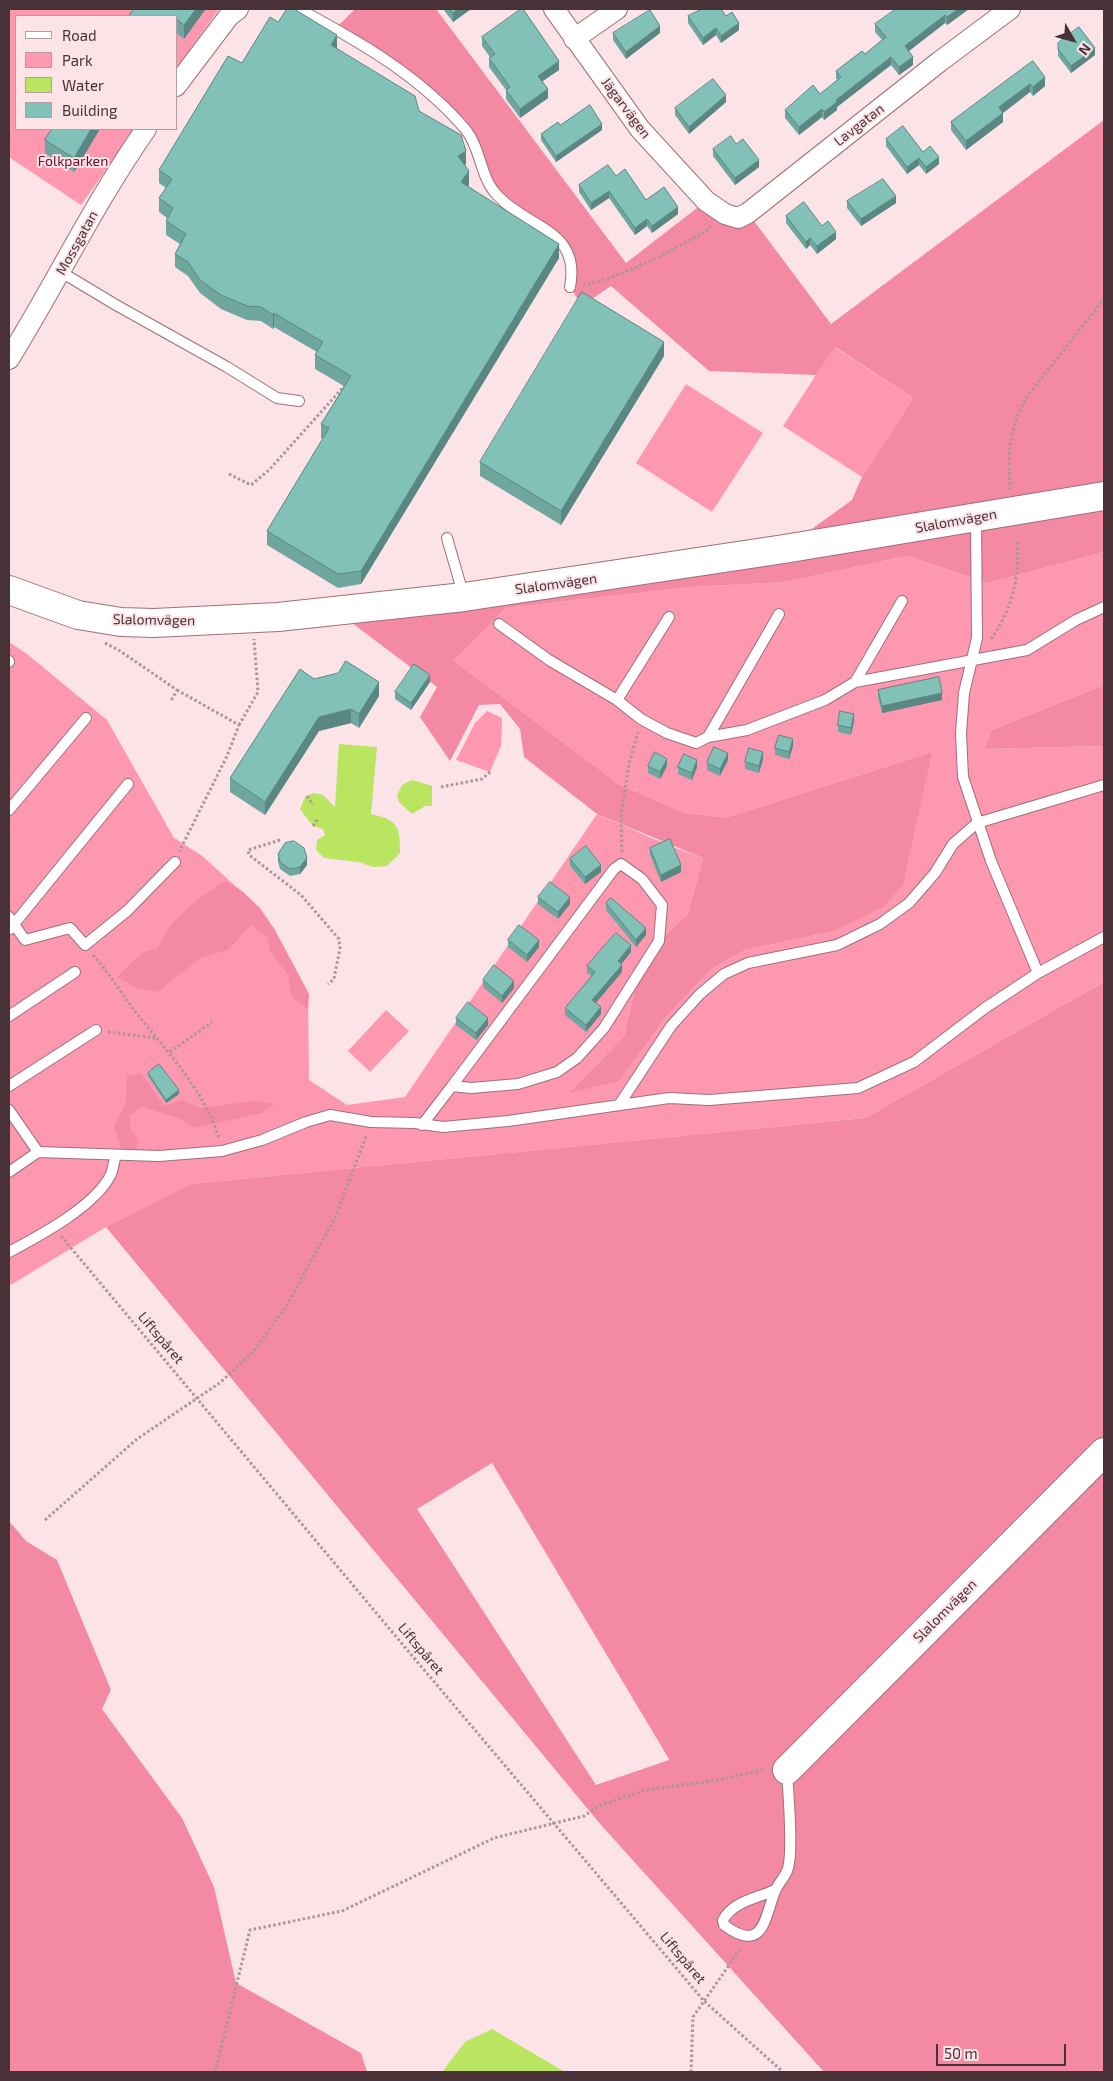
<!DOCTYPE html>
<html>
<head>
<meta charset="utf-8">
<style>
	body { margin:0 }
	#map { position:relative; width:1113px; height:2081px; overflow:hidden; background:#fbe3e7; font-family:"Exo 2",sans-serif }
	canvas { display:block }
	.frame { position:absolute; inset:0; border:10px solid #493237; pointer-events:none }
	.legend { position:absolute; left:15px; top:15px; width:162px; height:115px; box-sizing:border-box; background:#fbe3e7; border:1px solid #b49ca1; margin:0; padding:6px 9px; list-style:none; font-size:15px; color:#493237 }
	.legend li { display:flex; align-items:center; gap:10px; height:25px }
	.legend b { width:25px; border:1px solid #b49ca1 }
	.north { position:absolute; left:1048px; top:15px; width:50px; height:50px; -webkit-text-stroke:4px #fbe3e7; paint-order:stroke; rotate:128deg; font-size:14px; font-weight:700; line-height:20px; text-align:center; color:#493237 }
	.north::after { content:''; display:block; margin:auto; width:18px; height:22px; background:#493237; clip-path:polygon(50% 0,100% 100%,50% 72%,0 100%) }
	.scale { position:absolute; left:936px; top:2044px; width:130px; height:22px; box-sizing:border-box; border:2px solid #493237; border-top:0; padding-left:6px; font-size:15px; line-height:18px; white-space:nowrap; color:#493237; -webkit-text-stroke:4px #fbe3e7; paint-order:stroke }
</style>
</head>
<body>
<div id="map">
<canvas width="1113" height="2081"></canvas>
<div class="frame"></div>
<ul class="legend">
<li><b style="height:6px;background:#fff"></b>Road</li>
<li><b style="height:14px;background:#fe98b0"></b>Park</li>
<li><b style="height:14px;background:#b9e561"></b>Water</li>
<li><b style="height:14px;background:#81c1b8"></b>Building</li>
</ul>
<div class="north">N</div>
<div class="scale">50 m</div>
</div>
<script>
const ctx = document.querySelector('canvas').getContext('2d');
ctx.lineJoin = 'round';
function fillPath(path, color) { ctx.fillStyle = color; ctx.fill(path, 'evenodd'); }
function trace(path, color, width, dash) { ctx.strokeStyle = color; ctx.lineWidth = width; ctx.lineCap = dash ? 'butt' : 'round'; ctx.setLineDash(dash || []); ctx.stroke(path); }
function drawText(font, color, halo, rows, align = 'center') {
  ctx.font = font + ' "Exo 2",sans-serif'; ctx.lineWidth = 4; ctx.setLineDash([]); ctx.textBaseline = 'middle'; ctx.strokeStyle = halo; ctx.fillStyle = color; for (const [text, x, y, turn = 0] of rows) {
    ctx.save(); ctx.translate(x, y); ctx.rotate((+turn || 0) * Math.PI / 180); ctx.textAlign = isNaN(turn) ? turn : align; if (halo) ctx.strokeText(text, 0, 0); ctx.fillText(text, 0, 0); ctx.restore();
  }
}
const green = new Path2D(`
	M9 9H219L176 69V16H16V129H135L81 205 9 157Z
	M834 347 913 398 862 477 783 426Z
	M686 384 763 433 712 512 636 463Z
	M1104 552V685L992 730 984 749 1104 746V982L865 1118 192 1184 106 1227 9 1286V642L27 654 107 720 174 838 201 855 241 891 308 998 309 1080 347 1105 405 1097 597 814 670 846 703 858 688 914 643 956 624 1036 570 1092 663 1020 712 969 745 950 834 931 932 752 725 818 685 813 619 784 454 661 504 608 691 587 784 582 908 556 988 583Z
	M487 711 502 718 501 746 490 772 456 760 475 723Z
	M386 1010 409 1031 370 1072 348 1051Z`);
const forest = new Path2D(`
	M355 9H436L626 263 706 201 748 213 831 324 1104 120V552L988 583 908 556 784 582 691 587 505 608 454 661 619 784 685 813 725 818 932 752 903 885 883 907 834 931 745 950 712 969 663 1020 619 1081 569 1093 624 1036 643 956 688 914 703 858 597 814 524 757 520 729 500 704 479 705 450 761 420 717 437 687 336 611 784 549 852 500 862 477 913 398 835 347 816 375 709 371 611 286 582 306 570 287 568 249 503 202 472 142 428 92 335 29Z
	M1104 685V746L984 749 992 730Z
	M225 881 242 891 260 908 275 930 309 994 308 1009 292 997 288 975 270 951 267 937 251 925 228 950 200 958 158 992 136 988 117 977 142 953 158 948C169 919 199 897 225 881Z
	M1104 982V2072H824L601 1825 106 1227 191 1184 865 1118ZM492 1463 669 1759V1760L596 1785 417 1509Z
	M141 1073 164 1106 181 1100 200 1108 255 1101 275 1104 262 1113 194 1128 181 1119 142 1107 129 1116 131 1130 139 1140 135 1153 122 1152 114 1126 126 1102 127 1076Z
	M9 1521 26 1541 57 1560 111 1690 102 1709 182 1818 214 1887 236 1983 361 2053 367 2072H9Z`);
const water = new Path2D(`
	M339 744 377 747 371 814C398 820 400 826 400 853L387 866 373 867 359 862 324 858 316 850 317 840 325 835 323 829 313 826 300 809 305 797 313 793 323 795 335 807Z
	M412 780 432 786V806H425L412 814 399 802 397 795 402 785Z
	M492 2029 565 2072H442L465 2042Z`);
const path = new Path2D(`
	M583 285C625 277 667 252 705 232L711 226
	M229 474 251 485 269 470 347 383
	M1010 490C1008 451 1008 428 1029 394L1104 299
	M991 639C1012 609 1020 577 1017 541
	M105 643 120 651 177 690 170 702
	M177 690 239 725 227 756 179 852
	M239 725 258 692 254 639
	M441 787 482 779 490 772
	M307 796 313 805
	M313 826 318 818
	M280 840 248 850 249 855 301 895 339 939 340 948 334 979 328 984
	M622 852 621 816 629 764 638 732
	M93 955C109 973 122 994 137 1014 168 1053 204 1090 219 1138
	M108 1032 156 1038
	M170 1052 212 1022
	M61 1236 398 1639 704 2001 783 2072
	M45 1520 137 1439 221 1382 253 1352 285 1308 335 1218 367 1134
	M215 2072 250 1930 342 1911 494 1838 584 1816 601 1805 646 1790 718 1780 766 1769
	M691 2072 693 2017 741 1948`);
const lane = new Path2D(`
	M299 9C360 42 420 76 466 130 481 149 480 177 497 195 528 229 581 229 570 287
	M61 272 116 305 227 367 277 398 299 401
	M447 538 464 597
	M499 624 549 660 617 700 641 719 667 733 696 743 708 737 747 730 825 700 855 682 1027 650 1076 620 1104 607
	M9 662V661
	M855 682 902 601
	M617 700 669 617
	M708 737 779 614
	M9 810 86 718
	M9 917 25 940 70 928 85 945 127 911 175 862
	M10 929 128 784
	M1038 973 1104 937
	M9 1016 75 972
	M9 1086 96 1030
	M619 1105 671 1026 700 994 724 974 748 963 837 945 880 924 909 903 935 873 953 844 977 823 1104 785
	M9 1110 38 1152
	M422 1125 452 1086 471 1088 518 1084 557 1072 577 1058 604 1028 659 941 662 905 642 879 621 864 614 869 452 1086
	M9 1172 38 1152 159 1156 222 1151 262 1140 306 1122 330 1115 371 1122 415 1123 443 1127 508 1121 669 1098 709 1100 858 1088 914 1062 985 1008 1038 973 991 861 963 777 961 733 964 693 977 638 976 519
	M9 1252C39 1236 96 1206 111 1174 113 1169 114 1161 116 1155
	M775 1890C758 1898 733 1901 723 1920L724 1925C763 1954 764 1920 775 1891 778 1884 784 1878 787 1871 794 1856 788 1791 787 1771`);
const street = new Path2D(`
	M554 9 640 129 706 201 725 214 738 218 748 213 939 62 1010 9
	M574 39 617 9
	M176 86 229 16 238 9
	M9 359C56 283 95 202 146 129`);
const secondary = new Path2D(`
	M9 590 78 615 121 622 154 623 278 617 464 597 784 549 1104 496
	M787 1770 1104 1452`);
const wall = new Path2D(`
	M205 9V10L184 39 176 33V16Z
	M443 9H471L453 22Z
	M969 9 947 25 945 23 909 51 913 65 899 75 891 65 837 107V110L824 120 822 117 799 135 785 118V110L820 94 838 80 836 79V71L865 54 882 40 875 32V24Z
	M688 16H726L739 30 721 43 716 35 703 45 688 23Z
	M278 22 337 48V49L419 111 466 164 465 165 469 185 467 186 559 258 361 584 338 588 267 545V531L323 439 321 438V424L344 386 315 369V355L317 352 274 327 273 329 261 321 247 320 221 309 200 293 188 276 175 267V254L180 244 166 235V221L167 218 159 212V198L166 188 159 183V170L242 63Z
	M613 33H660L626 59 613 40Z
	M482 37 559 70 543 81 548 98 520 118 506 99V90L489 67V58L490 57 482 46Z
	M1058 43 1095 55 1071 73 1058 56Z
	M1033 61 1045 86 1033 96 1030 92 1003 113V122L966 150 951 130V122Z
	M726 102 689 134 675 115V108Z
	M560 125 602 130 556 162 541 140V134Z
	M52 129H100L74 172 45 153V140Z
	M886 139 939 164 926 174 919 165 907 174 886 146Z
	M736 144 759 167 735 185 713 156V149Z
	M616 176 646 200 678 214 652 233 647 226 635 235 609 198 591 210 579 192V185Z
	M847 201 896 203 861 226 847 208Z
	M786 216 822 226 836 239 817 254 810 245 806 249 786 223Z
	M664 356 561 525 480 476V462Z
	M314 679 379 696 359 728 351 723 319 731 265 815 230 792V778Z
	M430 682 411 710 395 699V692Z
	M878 690 942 700 882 713 878 697Z
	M854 721 851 735 838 732V725Z
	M793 746 789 759 775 755V748Z
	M763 759 759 773 745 769V762Z
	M728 760 720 776 707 770V763Z
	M648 766H667L660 779 648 773Z
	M678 767H697L692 780 678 774Z
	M650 848 681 872 661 882 650 855Z
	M278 854 307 865 300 874 290 876 280 869 278 861Z
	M570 859 601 872 585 884 570 866Z
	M538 897 570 904 558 919 538 904Z
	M606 903 646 935 636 947 606 910Z
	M508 940 539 947 527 962 508 947Z
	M631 952 621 964 622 972 596 1003 601 1014 586 1032 565 1015V1008L592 976 587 973V966Z
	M483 980 514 988 502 1003 483 987Z
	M456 1018 488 1025 476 1040 456 1025Z
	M148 1073 179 1094 166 1103 148 1076Z`);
const shadedWall = new Path2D(`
	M196 9H205V10L184 39V25Z
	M458 9H471L453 22V13Z
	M958 9H969L947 25V17Z
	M945 15V23L905 54V46Z
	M739 23V30L721 43V36Z
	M660 26V33L626 59V52Z
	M716 28V35L703 45V38Z
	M337 35V48L331 59V45Z
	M1095 48V55L1071 73V66Z
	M891 57V65L837 107V110L824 120V112L836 100Z
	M913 57V65L899 75V67Z
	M559 61V70L538 84V76Z
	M1045 77V86L1033 96V87Z
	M1030 84V92L999 116V107Z
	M548 89V98L520 118V109Z
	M726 95V102L689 134V127Z
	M822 109V117L799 135V127Z
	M1003 113V122L966 150V141Z
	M602 124V130L556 162V156Z
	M91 129H100L74 172V158Z
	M466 151V164L458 170V156Z
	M939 157V164L926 174V167Z
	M919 158V165L907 174V167Z
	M759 160V167L735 185V178Z
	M469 171V185L461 196V182Z
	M609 191V198L591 210V203Z
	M896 196V203L861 226V219Z
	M678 207V214L652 233V226Z
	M647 219V226L635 235V228Z
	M836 232V239L817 254V246Z
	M810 238V245L806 249V242Z
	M559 244V258L361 584V571Z
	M274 313V327L273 329V315Z
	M664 342V356L561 525V511Z
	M430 675V682L411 710V703Z
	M379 682V696L359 728V714Z
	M942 693V700L882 713V706Z
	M351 709V723L319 731 265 815V802L319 717Z
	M854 714V721L851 735V728Z
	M793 739V746L789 759V752Z
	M763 752V759L759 773V766Z
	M728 753V760L720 776V769Z
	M667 759V766L660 779V772Z
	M697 760V767L692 780V773Z
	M307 858V865L300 874V867Z
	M601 865V872L585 884V877Z
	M681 865V872L661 882V875Z
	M570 897V904L558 919V912Z
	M646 928V935L636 947V940Z
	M539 940V947L527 962V955Z
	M631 945V952L618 968V961Z
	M622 965V972L592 1007V1000Z
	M514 981V988L502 1003V996Z
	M601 1007V1014L586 1032V1025Z
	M488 1018V1025L476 1040V1033Z
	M179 1090V1094L166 1103V1100Z`);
const building = new Path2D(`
	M134 9H196L184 25 176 19V16H129Z
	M287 9H294L337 35 331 45 415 96 419 111 461 135 466 151 458 156 469 171 461 182 559 244 361 571 338 574 267 531 329 428 321 424 351 376 315 355 323 342 274 313 273 315 261 307 247 306 221 295 200 280 188 262 175 254 186 234 166 221 173 208 159 198 172 179 159 170 228 56 242 63 270 17 278 22Z
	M450 9H458L453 13Z
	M521 9H523L559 61 538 76 548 89 520 109 506 90 510 87 489 58 495 54 482 37Z
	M702 9H721L726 16 732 12 739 23 721 36 716 28 703 38 688 16Z
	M896 9H958L947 17 945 15 905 46 913 57 899 67 891 57 836 100 837 102 824 112 822 109 799 127 785 110 813 85 820 94 841 77 836 71 862 51 865 54 886 37 875 24Z
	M650 10 660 26 626 52 613 33Z
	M1079 27 1095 48 1071 66 1058 49V43Z
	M1033 61 1045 77 1033 87 1030 84 999 107 1003 113 966 141 951 122Z
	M713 79 726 95 689 127 675 108Z
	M590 105 602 124 556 156 541 134 558 122 560 125Z
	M903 126 923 152 930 146 939 157 926 167 919 158 907 167 886 139Z
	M52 129H91L74 158 45 140Z
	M731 136 736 144 743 139 759 160 735 178 713 149Z
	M608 165 616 176 625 169 646 200 664 187 678 207 652 226 647 219 635 228 609 191 591 203 579 185Z
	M883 179 896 196 861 219 847 201Z
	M804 202 822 226 828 221 836 232 817 246 810 238 806 242 786 216Z
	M582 292 664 342 561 511 480 462Z
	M346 661 379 682 359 714 351 709 319 717 265 802 230 778 300 669 314 679 338 673Z
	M414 664 430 675 411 703 395 692Z
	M939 677 942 693 882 706 878 690Z
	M840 711 854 714 851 728 838 725Z
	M779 735 793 739 789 752 775 748Z
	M714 747 728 753 720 769 707 763Z
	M749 748 763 752 759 766 745 762Z
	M655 752 667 759 660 772 648 766Z
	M684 754 697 760 692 773 678 767Z
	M670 839 681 865 661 875 650 848Z
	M294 841 304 848 307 858 300 867 290 869 280 862 278 854 285 843Z
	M586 846 601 865 585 877 570 859Z
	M550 882 570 897 558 912 538 897Z
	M611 898 646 928 636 940 606 903Z
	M519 925 539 940 527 955 508 940Z
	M616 933 631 945 618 961 622 965 592 1000 601 1007 586 1025 565 1008 595 972 587 966Z
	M494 965 514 981 502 996 483 980Z
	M468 1002 488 1018 476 1033 456 1018Z
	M159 1064 179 1090 166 1100 148 1073Z`);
const streetNames = [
	["Jägarvägen",626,108,53],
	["Lavgatan",859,125,-38],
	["Mossgatan",77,243,-61],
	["Slalomvägen",956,521,-10],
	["Slalomvägen",556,584,-8],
	["Slalomvägen",154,620,1],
	["Liftspåret",161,1338,50],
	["Slalomvägen",945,1611,-45],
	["Liftspåret",421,1649,50],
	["Liftspåret",683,1958,50]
];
const parkNames = [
	["Folkparken",73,161]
];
fillPath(green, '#fe98b0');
fillPath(forest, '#f489a3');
fillPath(water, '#b9e561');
trace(lane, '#a16e79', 12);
trace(street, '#a16e79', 22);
trace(secondary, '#a16e79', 30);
trace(path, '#ac9499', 3, [2.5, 2.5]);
trace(lane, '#fff', 10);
trace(street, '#fff', 20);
trace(secondary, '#fff', 28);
fillPath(wall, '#6fa69e');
fillPath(shadedWall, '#5a8781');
fillPath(building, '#81c1b8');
trace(building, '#5a8781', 1);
drawText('14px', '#493237', '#fbe3e7', streetNames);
drawText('14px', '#64102e', '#fbe3e7', parkNames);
</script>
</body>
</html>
